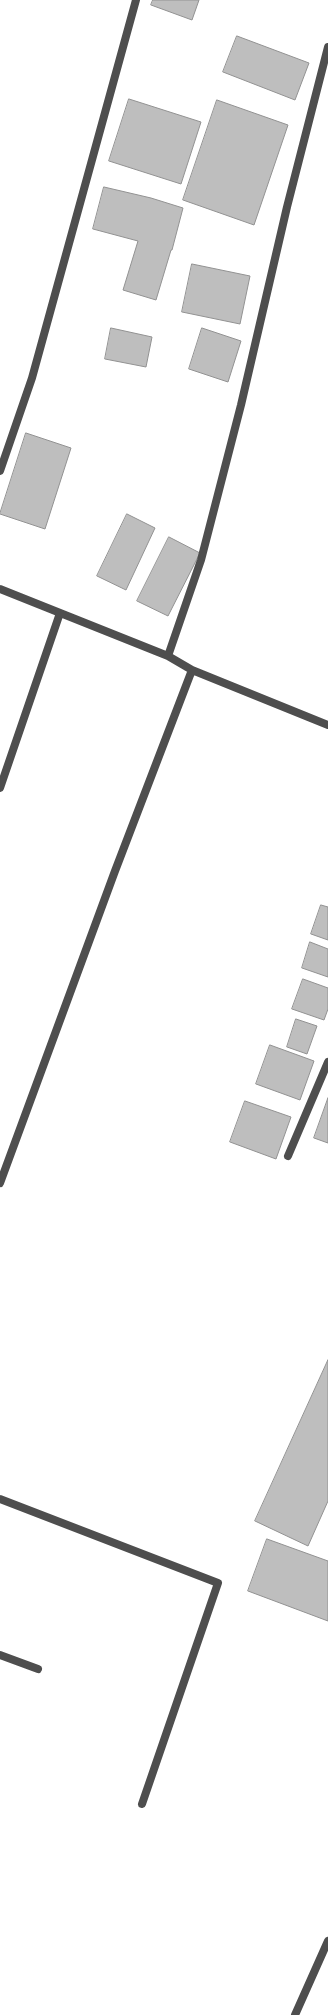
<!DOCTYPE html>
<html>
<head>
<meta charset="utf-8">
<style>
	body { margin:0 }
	canvas { display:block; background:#fff }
</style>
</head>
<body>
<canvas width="328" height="2015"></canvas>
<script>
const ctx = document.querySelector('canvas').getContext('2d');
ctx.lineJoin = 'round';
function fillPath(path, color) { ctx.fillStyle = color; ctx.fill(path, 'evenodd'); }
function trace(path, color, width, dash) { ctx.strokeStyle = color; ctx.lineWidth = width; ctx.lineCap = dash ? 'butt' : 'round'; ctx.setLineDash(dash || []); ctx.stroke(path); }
const building = new Path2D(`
	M153 0H199L192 20 151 5Z
	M237 36 309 63 295 100 223 72Z
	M129 99 201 122 181 184 109 161Z
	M217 100 288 125 254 225 183 200Z
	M104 187 151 198 183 208 172 250H171L156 300 123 290 138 241 93 229Z
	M192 264 250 276 240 324 182 312Z
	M111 328 152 337 146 367 105 359Z
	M202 328 241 341 228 382 189 369Z
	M26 433 71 448 45 529 0 514Z
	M127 514 155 528 126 590 97 576Z
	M169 537 200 553 168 616 137 601Z
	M321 905 328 907V940L311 934Z
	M310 942 328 949V977L302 968Z
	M303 979 328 988V1009L324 1020 292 1009Z
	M296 1019 317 1026 307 1054 287 1047Z
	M270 1045 314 1061 300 1100 256 1084Z
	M328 1098V1143L314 1138Z
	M245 1101 291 1117 276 1159 230 1142Z
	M328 1360V1501L308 1546 255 1521Z
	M267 1539 328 1561V1621L248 1591Z`);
const minor = new Path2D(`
	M0 471 32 378 136 0
	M0 589 168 656 192 670 328 725
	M168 656 201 560 241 405 287 207 328 47
	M0 788 60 613
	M288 1156 328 1062
	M0 1183 115 871 192 670
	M0 1499 218 1583 142 1804
	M0 1655 38 1669
	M295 2015 328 1941`);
fillPath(building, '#bebebe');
trace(building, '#929292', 1);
trace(minor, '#4e4e4e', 8);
</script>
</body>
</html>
